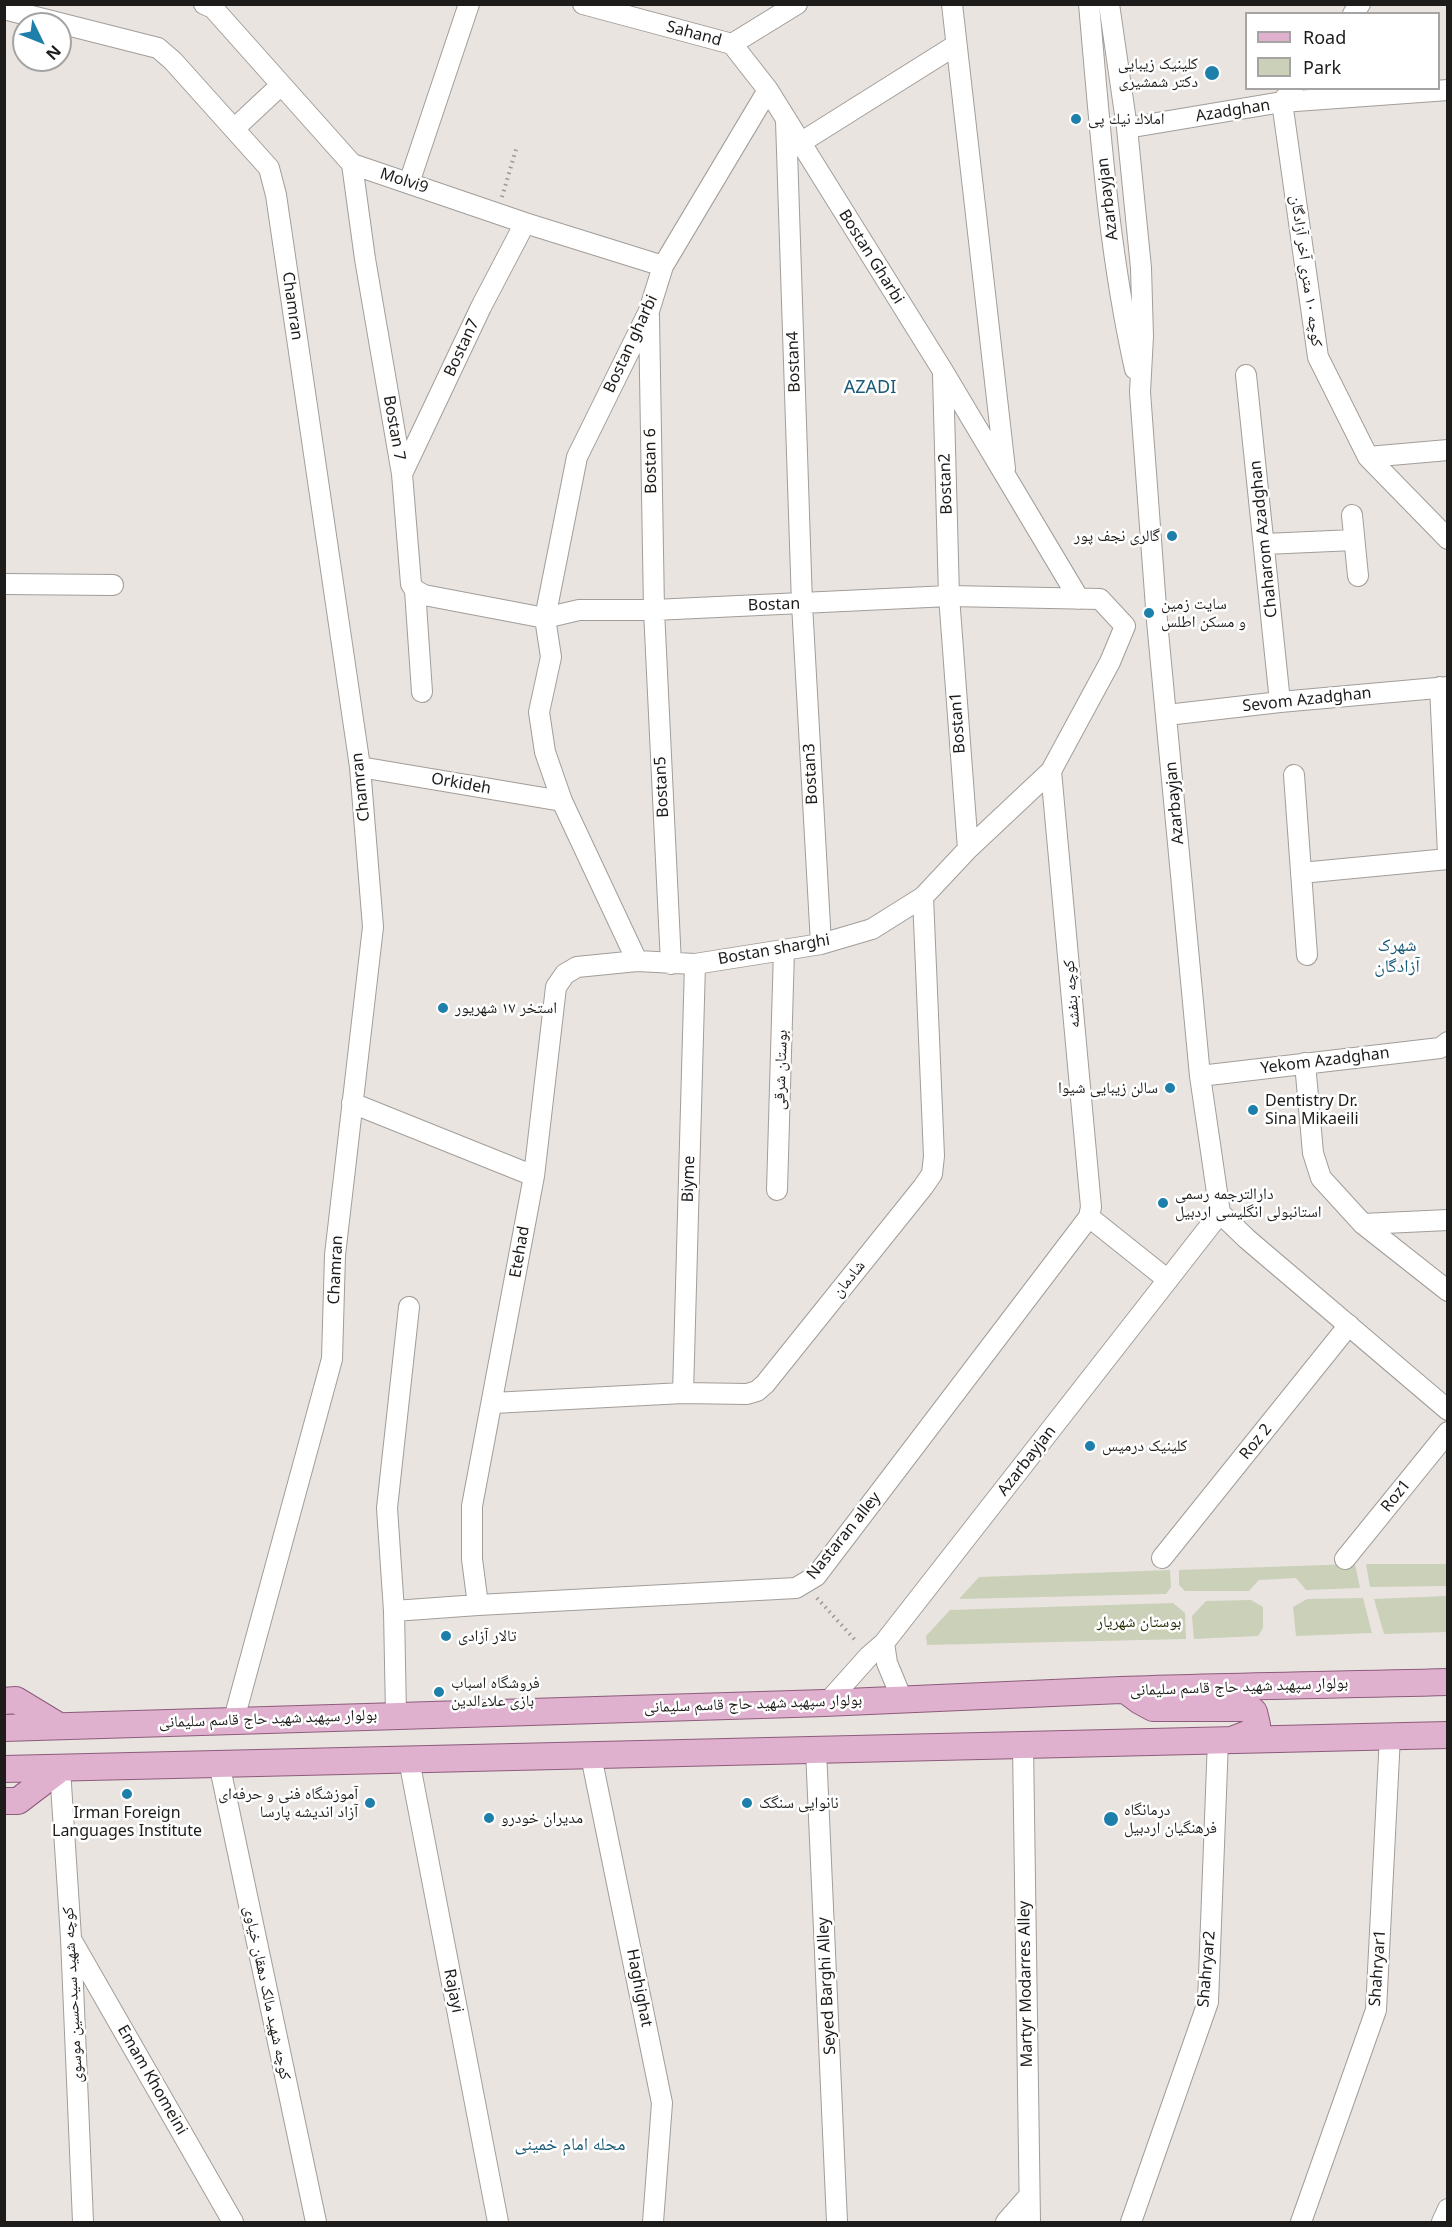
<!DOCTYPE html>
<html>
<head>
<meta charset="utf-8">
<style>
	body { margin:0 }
	#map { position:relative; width:1452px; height:2227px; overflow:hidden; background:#e9e4e0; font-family:"Noto Sans",sans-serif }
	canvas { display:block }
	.frame { position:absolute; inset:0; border:6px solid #1e1c1a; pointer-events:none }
	.legend { position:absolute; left:1245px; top:12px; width:195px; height:78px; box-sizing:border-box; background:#fff; border:2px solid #a5a4a3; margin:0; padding:8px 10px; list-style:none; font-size:18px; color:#1e1c1a }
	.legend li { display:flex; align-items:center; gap:12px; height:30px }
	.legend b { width:30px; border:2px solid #a5a4a3 }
	.north { position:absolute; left:12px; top:12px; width:60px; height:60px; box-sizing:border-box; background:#fff; border:2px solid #a5a4a3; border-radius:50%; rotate:133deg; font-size:16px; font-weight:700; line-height:24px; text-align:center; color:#1e1c1a }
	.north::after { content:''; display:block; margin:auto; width:21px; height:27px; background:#1e7fab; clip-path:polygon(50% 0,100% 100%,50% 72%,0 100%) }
</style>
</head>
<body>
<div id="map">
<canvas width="1452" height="2227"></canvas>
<div class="frame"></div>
<ul class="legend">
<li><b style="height:8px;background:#dfb1cf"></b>Road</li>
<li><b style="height:16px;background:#cbd0b9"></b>Park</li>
</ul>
<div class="north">N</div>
</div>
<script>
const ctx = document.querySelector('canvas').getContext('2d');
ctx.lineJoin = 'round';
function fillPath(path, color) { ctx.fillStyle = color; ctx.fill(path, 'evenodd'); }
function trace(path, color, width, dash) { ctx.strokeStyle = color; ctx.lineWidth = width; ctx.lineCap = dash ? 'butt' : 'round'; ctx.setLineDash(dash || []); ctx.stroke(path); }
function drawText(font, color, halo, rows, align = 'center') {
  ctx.font = font + ' "Noto Sans","Noto Naskh Arabic",sans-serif'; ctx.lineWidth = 5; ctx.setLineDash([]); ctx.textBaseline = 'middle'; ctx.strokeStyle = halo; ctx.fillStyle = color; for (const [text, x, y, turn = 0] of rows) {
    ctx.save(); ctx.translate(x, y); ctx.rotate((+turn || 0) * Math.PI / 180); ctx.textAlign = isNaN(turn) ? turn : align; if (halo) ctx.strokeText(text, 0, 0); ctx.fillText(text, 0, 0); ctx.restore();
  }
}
const green = new Path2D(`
	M1355 1564 1360 1588 1306 1590 1296 1578 1259 1580 1249 1591H1185L1179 1585V1570Z
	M1366 1564H1447V1586L1370 1587Z
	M1170 1570 1171 1587 1166 1594 959 1599 979 1577Z
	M1447 1596V1632L1384 1634 1374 1599Z
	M1363 1598 1372 1633 1296 1636 1293 1607 1307 1599Z
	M1251 1600 1263 1607V1628L1258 1636 1194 1639 1192 1616 1206 1601Z
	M1173 1603 1185 1613 1186 1639 927 1645 926 1636 950 1610Z`);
const path = new Path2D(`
	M502 197 517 146
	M817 1598 856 1641`);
const minor = new Path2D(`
	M204 4 213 8 352 164 525 223 663 266
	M583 4 732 44 797 4
	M952 4 1005 469
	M1089 4C1100 127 1108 249 1135 369
	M1109 4 1127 128 1141 268 1143 336 1140 392 1157 621 1200 1076 1220 1213 1247 1239 1448 1410
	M4 9 158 48 173 61 269 168 276 195 360 767 373 927 335 1255 332 1359 234 1719
	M1353 14 1360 4
	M732 44 768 90 943 371 1079 599
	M1293 88 1282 102 1318 357 1368 457 1448 539
	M786 121 802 604 821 944
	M1127 128 1282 102 1448 90
	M234 129 281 85
	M800 143 956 45
	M352 164 365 259 402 474 411 584 415 590 422 692
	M409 183 469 4
	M649 316 654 610 671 964
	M943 374 949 596 968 849
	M1246 375 1280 702
	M1368 457 1448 450
	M402 474 481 307 525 223
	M1352 515 1358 576
	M1265 544 1354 540
	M4 584 113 585
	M415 590 424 595 545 618 579 610H654L949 596 1100 599 1125 626
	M1440 687 1448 854
	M1167 715 1280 702 1448 687
	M360 767 562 801
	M1294 775 1307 955
	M1301 873 1448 859
	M637 961 562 801 545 752 539 712 551 657 545 618 577 457 649 311 663 266 768 90
	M1305 1063 1313 1153 1321 1178 1363 1224 1448 1291
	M1200 1076 1440 1048 1448 1042
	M352 1103 534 1176
	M777 1190 784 950
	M1089 1217 1168 1280
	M1363 1224 1448 1220
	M683 1393 695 964
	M493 1403 683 1393 747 1394 757 1391 765 1384 923 1187 932 1174 934 1156 923 897
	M1162 1558 1349 1325
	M1345 1559 1448 1432
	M478 1605 472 1559V1506L534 1176 556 987 565 974 577 967 637 961 695 964 821 944 872 929 923 897 968 849 1051 771 1110 662 1125 626
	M394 1611 478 1605 796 1588 816 1576 1089 1217 1091 1207 1051 771
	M884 1643 887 1663 902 1699
	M827 1703 869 1656 884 1643 1220 1213
	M396 1715 394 1611 387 1508 409 1307
	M1023 1745 1030 2222
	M816 1750 837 2222
	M591 1756 662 2103 653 2222
	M409 1760 498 2222
	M219 1763 316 2222
	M60 1769 71 1938 83 2222
	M72 1941 233 2222
	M1006 2222 1028 2197
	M1131 2222 1208 2002 1218 1740
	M1301 2222 1376 2010 1390 1736
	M1442 2222 1448 2209`);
const major = new Path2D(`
	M1125 1690 1140 1701 1153 1708H1249L1254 1712 1257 1725 1252 1732 1234 1739
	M4 1701 16 1700 59 1726
	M4 1728C278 1719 551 1712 824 1703 923 1699 1022 1694 1121 1690 1230 1686 1339 1685 1448 1682
	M4 1769 1448 1735
	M4 1801H18L60 1769`);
const markers = [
	[1212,73,8,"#1e7fab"],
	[1076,119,6,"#1e7fab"],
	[1172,536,6,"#1e7fab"],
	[1149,613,6,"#1e7fab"],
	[443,1008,6,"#1e7fab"],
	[1170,1088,6,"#1e7fab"],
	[1253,1110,6,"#1e7fab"],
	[1163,1203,6,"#1e7fab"],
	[1090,1446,6,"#1e7fab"],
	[446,1636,6,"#1e7fab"],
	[439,1692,6,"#1e7fab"],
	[127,1794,6,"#1e7fab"],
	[370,1803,6,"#1e7fab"],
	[747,1803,6,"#1e7fab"],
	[489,1818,6,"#1e7fab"],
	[1111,1819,8,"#1e7fab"]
];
const streetNames = [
	["Sahand",694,34,15],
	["Azadghan",1233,111,-9],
	["Molvi9",404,181,18],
	["Azarbayjan",1108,199,-97],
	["Bostan Gharbi",871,257,58],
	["کوچه ۱۰ متری آخر آزادگان",1306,271,82],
	["Chamran",292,306,82],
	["Bostan gharbi",631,344,-65],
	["Bostan7",462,348,-65],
	["Bostan4",794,362,-92],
	["Bostan 7",394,428,80],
	["Bostan 6",651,461,-91],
	["Bostan2",946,484,-92],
	["Chaharom Azadghan",1264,539,-96],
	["Bostan",774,605,-2],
	["Sevom Azadghan",1307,700,-6],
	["Bostan1",958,723,-94],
	["Bostan3",811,774,-93],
	["Orkideh",461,784,10],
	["Chamran",361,787,-96],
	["Bostan5",662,787,-93],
	["Azarbayjan",1175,803,-95],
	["Bostan sharghi",774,950,-10],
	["کوچه بنفشه",1072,994,-95],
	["Yekom Azadghan",1325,1061,-7],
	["بوستان شرقی",781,1070,-88],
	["Biyme",689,1179,-88],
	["Etehad",520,1252,-80],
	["Chamran",336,1270,-87],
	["شادمان",849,1279,-51],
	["Roz 2",1256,1442,-51],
	["Azarbayjan",1027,1461,-52],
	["Roz1",1396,1496,-51],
	["Nastaran alley",844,1536,-51],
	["بولوار سپهبد شهید حاج قاسم سلیمانی",1239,1687,-2],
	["بولوار سپهبد شهید حاج قاسم سلیمانی",753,1704,-2],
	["بولوار سپهبد شهید حاج قاسم سلیمانی",268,1719,-2],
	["Shahryar1",1378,1968,-86],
	["Shahryar2",1207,1969,-85],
	["Martyr Modarres Alley",1026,1984,-91],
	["Seyed Barghi Alley",827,1986,-93],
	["Haghighat",639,1988,79],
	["Rajayi",453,1991,79],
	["کوچه شهید مالک دهقان‌ خیاوی",267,1993,78],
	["کوچه شهید سیدحسین موسوی",73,1995,-93],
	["Emam Khomeini",152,2080,60]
];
const poiNames = [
	["کلینیک زیبایی",1198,64,"right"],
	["دکتر شمشیری",1198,82,"right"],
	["املاك نيك پى",1088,119],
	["گالری نجف پور",1160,536,"right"],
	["سایت زمین",1161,604],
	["و مسکن اطلس",1161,622],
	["استخر ١٧ شهریور",455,1008],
	["سالن زیبایی شیوا",1158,1088,"right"],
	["Dentistry Dr.",1265,1101],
	["Sina Mikaeili",1265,1119],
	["دارالترجمه رسمی",1175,1194],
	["استانبولی انگلیسی اردبیل",1175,1212],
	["کلینیک درمیس",1102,1446],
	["تالار آزادی",458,1636],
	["فروشگاه اسباب",451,1683],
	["بازی علاءالدین",451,1701],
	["آموزشگاه فنی و حرفه‌ای",358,1794,"right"],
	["آزاد اندیشه پارسا",358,1812,"right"],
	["نانوایی سنگک",759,1803],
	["درمانگاه",1124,1810],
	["فرهنگیان اردبیل",1124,1828],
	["Irman Foreign",127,1813,"center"],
	["Languages Institute",127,1831,"center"],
	["مدیران خودرو",501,1818]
];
const parkNames = [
	["بوستان شهریار",1139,1622]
];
const neighbourhoodNames = [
	["AZADI",870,388],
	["شهرک",1397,946],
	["آزادگان",1397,967],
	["محله امام خمینی",570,2145]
];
fillPath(green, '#cbd0b9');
trace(minor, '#a29d99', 22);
trace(major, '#8d5b7b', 28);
trace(path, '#9c9895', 4, [1.5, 4.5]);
trace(minor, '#fff', 20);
trace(major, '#dfb1cf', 26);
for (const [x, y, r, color] of markers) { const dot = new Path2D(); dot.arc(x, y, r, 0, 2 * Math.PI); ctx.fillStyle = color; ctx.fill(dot); trace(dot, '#fff', 2); }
drawText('16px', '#1e1c1a', '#fff', streetNames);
drawText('16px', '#1e1c1a', '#fff', poiNames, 'left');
drawText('16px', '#272d07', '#fff', parkNames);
drawText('18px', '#1a5a78', '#fff', neighbourhoodNames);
</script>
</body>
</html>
